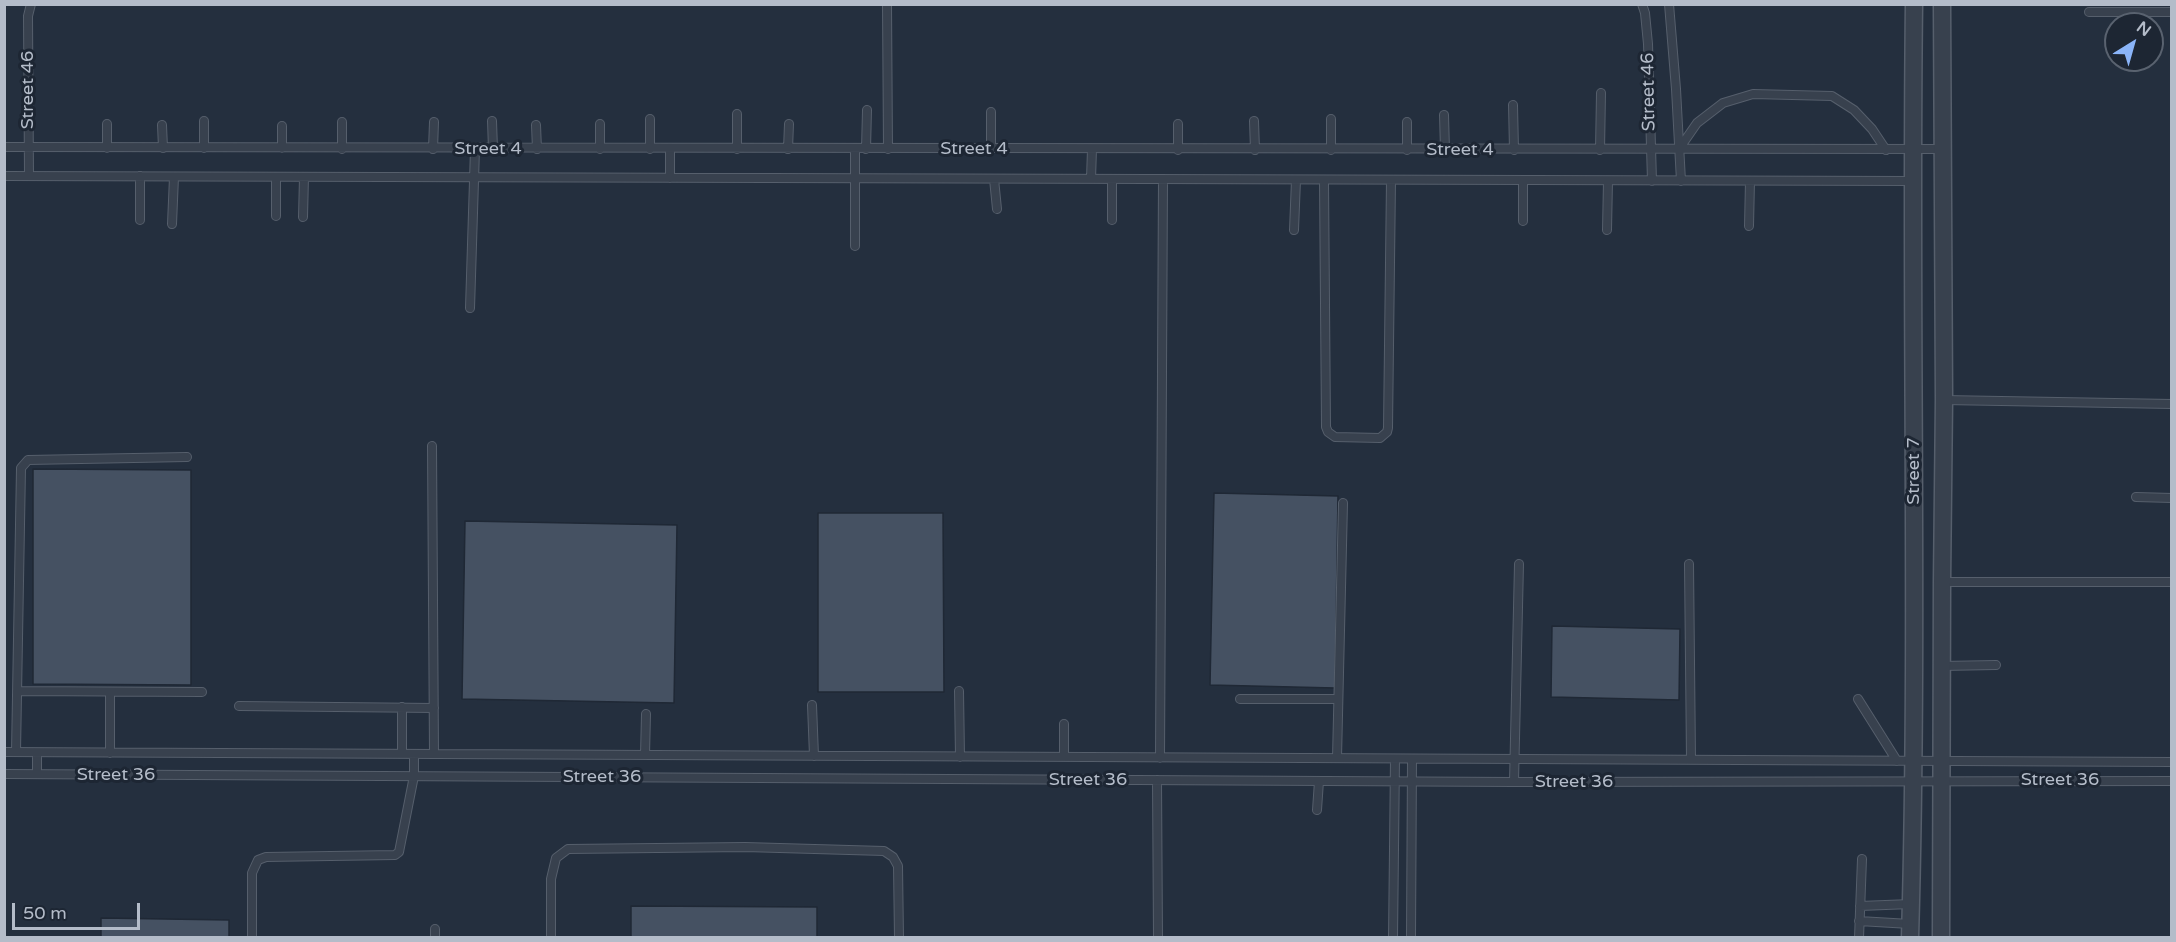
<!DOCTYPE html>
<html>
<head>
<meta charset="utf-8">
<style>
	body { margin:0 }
	#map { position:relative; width:2176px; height:942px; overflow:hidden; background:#242f3e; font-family:"Varela Round",sans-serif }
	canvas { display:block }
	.frame { position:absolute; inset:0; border:6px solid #b4bcc9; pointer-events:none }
	.north { position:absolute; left:2104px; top:12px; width:60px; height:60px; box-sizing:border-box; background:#1d2633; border:2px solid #59626f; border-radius:50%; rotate:37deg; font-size:16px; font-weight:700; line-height:24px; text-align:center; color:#b4bcc9 }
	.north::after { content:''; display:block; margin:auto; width:21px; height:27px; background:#8ab4f8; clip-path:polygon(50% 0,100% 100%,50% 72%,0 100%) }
	.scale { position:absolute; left:12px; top:903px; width:128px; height:27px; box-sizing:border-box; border:3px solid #b4bcc9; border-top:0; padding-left:8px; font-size:18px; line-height:21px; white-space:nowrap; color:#b4bcc9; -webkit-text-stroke:4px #1d2633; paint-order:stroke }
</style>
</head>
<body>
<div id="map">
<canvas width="2176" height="942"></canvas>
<div class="frame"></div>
<div class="north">N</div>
<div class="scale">50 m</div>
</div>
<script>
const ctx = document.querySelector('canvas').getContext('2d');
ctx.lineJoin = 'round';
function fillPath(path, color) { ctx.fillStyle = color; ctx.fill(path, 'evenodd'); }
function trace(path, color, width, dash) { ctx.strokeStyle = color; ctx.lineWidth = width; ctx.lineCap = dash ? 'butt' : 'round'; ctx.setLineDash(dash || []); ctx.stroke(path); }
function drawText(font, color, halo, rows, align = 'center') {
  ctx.font = font + ' "Varela Round",sans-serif'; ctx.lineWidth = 6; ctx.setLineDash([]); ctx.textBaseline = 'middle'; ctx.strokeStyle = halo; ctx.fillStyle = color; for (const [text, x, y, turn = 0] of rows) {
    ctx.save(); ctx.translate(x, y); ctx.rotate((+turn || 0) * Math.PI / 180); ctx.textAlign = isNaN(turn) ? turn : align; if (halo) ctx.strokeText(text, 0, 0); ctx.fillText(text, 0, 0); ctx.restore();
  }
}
const building = new Path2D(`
	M33 469 191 470V685L33 684Z
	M1214 493 1338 496 1335 688 1210 685Z
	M818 513H943L944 692H818Z
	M465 521 677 525 674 703 462 699Z
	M1552 626 1680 629 1679 700 1551 697Z
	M631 906 817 907V938H631Z
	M101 918 229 920V938H101Z`);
const service = new Path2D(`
	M887 4 888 149
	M1642 4 1645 13 1648 44 1652 181
	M1669 4 1676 89 1681 181
	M2089 12H2172
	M1513 105 1514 150
	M1444 115 1445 150
	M204 121V148
	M492 121 493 149
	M1254 121 1255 150
	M342 122V149
	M107 124V148
	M600 124V149
	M162 125 163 148
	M536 125 537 149
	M282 126V148
	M4 147 1943 149
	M433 149 434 122
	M650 149V119
	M670 149V178
	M737 149V114
	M788 149 789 124
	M855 149V246
	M866 149 867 110
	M991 149V112
	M1679 149 1697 123 1723 103 1753 94 1832 96 1854 110 1872 129 1886 150
	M1178 150V124
	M1331 150V119
	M1407 150V122
	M1600 150 1601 93
	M4 176 1913 181
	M29 176 28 16 31 4
	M994 179 997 209
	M1091 179 1092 149
	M1112 179V220
	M1324 180 1326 427 1328 432 1335 437 1380 438 1387 432 1388 428 1391 180
	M276 216V177
	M303 217 304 177
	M140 220V176
	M1523 221V180
	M172 224 174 177
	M1749 226 1750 181
	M1294 230 1296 180
	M1607 230 1608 181
	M470 308 475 149
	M1944 400 2172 404
	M432 446 434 754
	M2136 497 2172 498
	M1689 564 1691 760
	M1942 582H2172
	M1941 666 1996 665
	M17 691 202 692
	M959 691 960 757
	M110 692V753
	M1240 699H1338
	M1858 699 1897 761
	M812 705 814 756
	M239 706 434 708
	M4 752 2172 762
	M16 752 21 468 28 460 187 457
	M37 753V774
	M402 754V707
	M645 755 646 714
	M1064 757V724
	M1160 758 1163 179
	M1337 758 1343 503
	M4 774 1514 782 2172 781
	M1157 780 1158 938
	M1514 782 1519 564
	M1317 810 1319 781
	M1860 906 1911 904
	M1859 921 1910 924
	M252 938V873L258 860 266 857 395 855 399 852 414 776V754
	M435 938V929
	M551 938V879L556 858 568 849 745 847 884 851 893 857 898 866 899 938
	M1393 938 1395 759
	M1411 938 1412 759
	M1859 938 1862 859`);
const minor = new Path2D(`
	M1910 938C1919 627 1910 315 1914 4
	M1941 938 1942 582 1944 400 1942 4`);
const streetNames = [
	["Street 46",28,90,-90],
	["Street 46",1649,92,-91],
	["Street 4",488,149],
	["Street 4",974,149],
	["Street 4",1460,150],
	["Street 7",1914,471,-90],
	["Street 36",116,775],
	["Street 36",602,777],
	["Street 36",1088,780],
	["Street 36",2060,780],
	["Street 36",1574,782]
];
fillPath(building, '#455162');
trace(building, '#1f2835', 1.5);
trace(service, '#565f6c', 10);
trace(minor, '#565f6c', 19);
trace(service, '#38414e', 8);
trace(minor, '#38414e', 16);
drawText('18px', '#b4bcc9', '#1d2633', streetNames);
</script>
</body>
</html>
